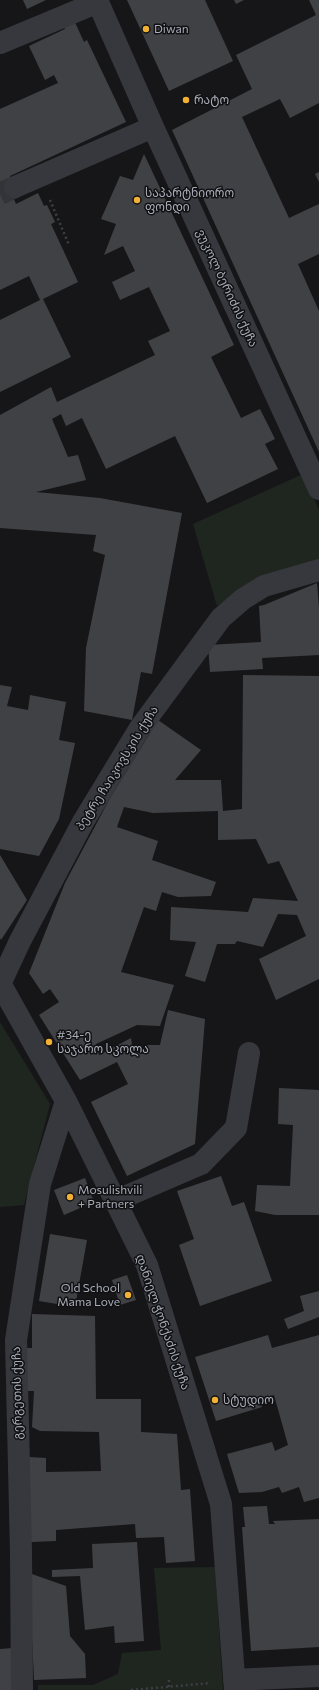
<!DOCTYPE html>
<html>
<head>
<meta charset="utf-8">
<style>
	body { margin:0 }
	canvas { display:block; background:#161618 }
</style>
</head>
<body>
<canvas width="319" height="1690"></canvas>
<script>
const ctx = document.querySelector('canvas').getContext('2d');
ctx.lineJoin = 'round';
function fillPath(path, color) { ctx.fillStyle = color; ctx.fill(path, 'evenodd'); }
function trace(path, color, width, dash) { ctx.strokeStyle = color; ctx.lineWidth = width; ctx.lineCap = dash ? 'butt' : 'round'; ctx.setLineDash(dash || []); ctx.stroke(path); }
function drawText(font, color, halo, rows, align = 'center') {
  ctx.font = font + ' Commissioner,"Noto Sans Georgian",sans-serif'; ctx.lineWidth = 3; ctx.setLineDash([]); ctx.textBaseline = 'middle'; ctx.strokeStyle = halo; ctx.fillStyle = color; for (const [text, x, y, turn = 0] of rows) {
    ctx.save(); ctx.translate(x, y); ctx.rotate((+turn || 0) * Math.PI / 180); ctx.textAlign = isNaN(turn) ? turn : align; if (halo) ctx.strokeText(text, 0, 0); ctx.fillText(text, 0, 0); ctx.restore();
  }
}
const green = new Path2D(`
	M303 474 319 510V564L239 593 217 606 193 524Z
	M0 1022 50 1104 24 1205 0 1207Z
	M215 1567 223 1690H38V1685H93L118 1674 122 1653 161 1650 154 1568Z`);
const building = new Path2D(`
	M23 0H46L27 9Z
	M127 0H205L233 61 169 91Z
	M234 0H244L236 4Z
	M309 0H319V103L290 118 280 99 242 117 289 218 319 204V254L298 264 319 311V452L172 130 252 89 236 55 316 15Z
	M73 18 84 42 87 40 126 122 10 176 15 187 12 195 16 204 38 193 44 206 47 205 55 222 51 224 78 282 43 299 71 357 0 392V320L40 300 29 276 0 290V109L58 83 54 75 45 80 29 46 65 29 62 23Z
	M144 154 234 345 211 357 241 418 260 409 275 439 265 444 278 469 207 503 175 436 106 469 82 418 66 426 61 414 52 419 68 457 78 455 86 480 36 492 100 498 182 513 152 674 141 672 132 720 84 711 86 648 105 555 93 551 96 535 0 528V415L51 387 57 402 155 355 148 341 170 331 149 287 120 300 112 282 135 271 123 246 104 255 116 224 101 219 120 176 133 180Z
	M319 172V182L315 174Z
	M317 583 319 608V655L262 658 263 669 210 672 208 645 261 642 259 606 264 605Z
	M243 675 319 676V979L276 1000 259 959 306 936 297 915 278 914 263 947 237 941 235 944H217L205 982 185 976 196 942 170 940 171 907 248 912 253 898 298 901 279 861 268 864 256 839 218 840V811L153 813 124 807 117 827 158 841 152 860 216 882 211 896 178 897 162 892 156 911 144 907 121 972 174 985 160 1026 137 1025 96 1044 99 1055 131 1038 133 1051 145 1054V1045H160L168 1010 205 1019 195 1144 127 1176 91 1102 128 1084 117 1062 80 1080 39 1015 59 1002 50 989 43 994 29 973 65 883 109 800 158 720 201 750 175 780H221L223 811 242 809Z
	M0 685 12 687 7 706 28 710 30 695 66 702 59 740 75 743 59 819 39 856 0 849Z
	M0 855 27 900 1 940 0 938Z
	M279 1088 319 1090V1215H275L255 1211 257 1185 290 1186 293 1125 278 1124Z
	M221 1176 232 1206 244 1202 272 1281 200 1306 179 1245 194 1239 177 1191Z
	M85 1178 94 1202 64 1215 54 1190Z
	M50 1234 87 1240 75 1307 39 1301Z
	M127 1275 136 1300 120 1305 112 1280Z
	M319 1291V1317L288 1329 284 1319 304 1311 300 1296Z
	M32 1314 95 1316 96 1399H141V1432L177 1434 181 1490 190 1489 195 1561 166 1563 164 1537 136 1538 135 1524 56 1530V1541L31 1542 29 1457 46 1458V1472L101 1471 99 1432 40 1431 32 1427 34 1391H25L26 1348H32Z
	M268 1335 272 1348 319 1335V1498L304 1502 299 1487 282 1493 279 1487 262 1492 239 1493 227 1454 272 1442 275 1451 288 1445 274 1395 259 1400 262 1407 216 1421 195 1357Z
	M267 1506 269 1524H275L273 1521 319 1519V1647L251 1651 242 1527H245L243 1507Z
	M137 1542 144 1641 115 1643 114 1626 85 1630 80 1576 52 1577V1570L93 1568 92 1544Z
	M29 1573 66 1586 70 1636 85 1654 86 1678 34 1680Z
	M13 1648V1690H0V1649Z`);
const minorTunnel = new Path2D(`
	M0 194 15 187`);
const path = new Path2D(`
	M50 200 69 245
	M169 1680V1687
	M131 1690 211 1683`);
const minor = new Path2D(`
	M97 0 153 127 319 489
	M0 43 98 2
	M15 187 153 127
	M0 983 66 1101 147 1265 221 1504 235 1690
	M0 984 20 941 83 822 140 728 221 618 243 599 264 586 319 570
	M115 1201 201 1164 236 1128 249 1053
	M234 1680 319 1676
	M22 1690 21 1552 16 1340 40 1184 66 1101`);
const markers = [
	[146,29,4,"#f2b134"],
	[186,100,4,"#f2b134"],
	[137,200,4,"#f2b134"],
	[49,1042,4,"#f2b134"],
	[70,1197,4,"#f2b134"],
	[128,1295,4,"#f2b134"],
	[215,1400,4,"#f2b134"]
];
const poiNames = [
	["Diwan",154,29],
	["რატო",194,100],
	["საპარტნიორო",145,193],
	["ფონდი",145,207],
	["#34-ე",57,1035],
	["საჯარო სკოლა",57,1049],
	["Mosulishvili",78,1190],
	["+ Partners",78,1204],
	["Old School",120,1288,"right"],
	["Mama Love",120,1302,"right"],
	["სტუდიო",223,1400]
];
const streetNames = [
	["ვუკოლ ბერიძის ქუჩა",227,288,65],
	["პეტრე ჩაიკოვსკის ქუჩა",117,768,-58],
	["დანიელ ჭონქაძის ქუჩა",163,1322,71],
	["გერგეთის ქუჩა",17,1393,-91]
];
fillPath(green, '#1e261f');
fillPath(building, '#404145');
trace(minorTunnel, '#333438', 22, [22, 11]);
trace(path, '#3d3f44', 2.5, [2, 3]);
trace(minor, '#37383d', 22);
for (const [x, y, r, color] of markers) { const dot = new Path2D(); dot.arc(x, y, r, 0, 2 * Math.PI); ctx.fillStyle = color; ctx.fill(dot); trace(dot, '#111113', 1.5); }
drawText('12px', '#a8adb8', '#111113', poiNames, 'left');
drawText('12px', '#a8adb8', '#111113', streetNames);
</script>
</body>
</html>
